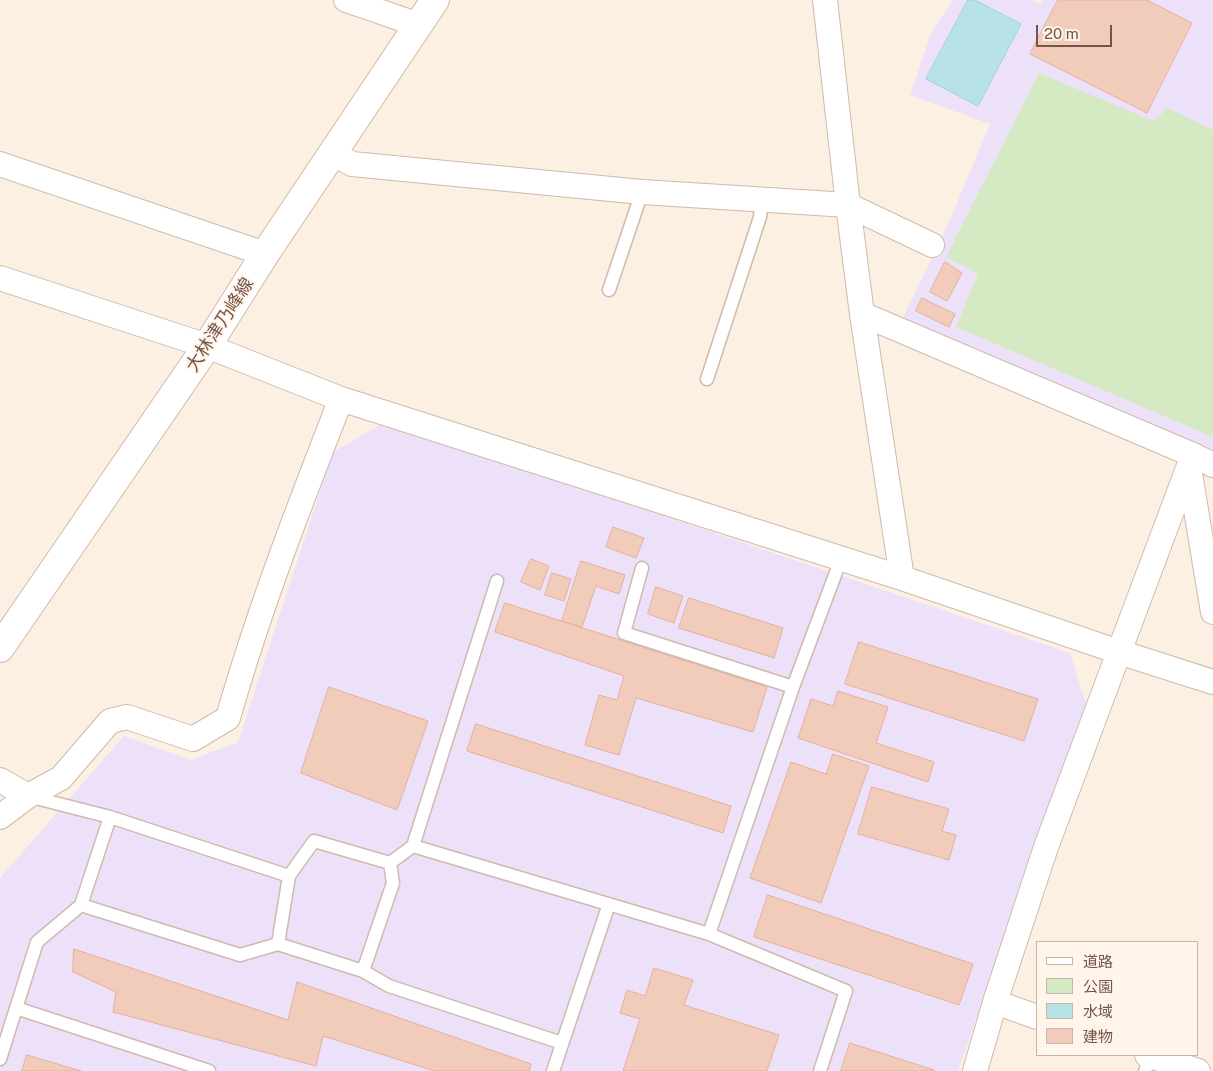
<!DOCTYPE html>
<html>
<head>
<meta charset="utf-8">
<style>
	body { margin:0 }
	#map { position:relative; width:1213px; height:1071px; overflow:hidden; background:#fcf0e3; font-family:"Public Sans","Noto Sans JP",sans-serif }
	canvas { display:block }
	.legend { position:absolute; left:1036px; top:941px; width:162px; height:115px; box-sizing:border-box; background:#fff5ea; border:1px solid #c8b5aa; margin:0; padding:6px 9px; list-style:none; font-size:15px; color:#755549 }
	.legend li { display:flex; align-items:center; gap:10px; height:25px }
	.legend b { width:25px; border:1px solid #c8b5aa }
	.scale { position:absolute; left:1036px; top:25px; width:76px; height:22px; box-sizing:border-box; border:2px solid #755549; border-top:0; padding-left:6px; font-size:15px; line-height:18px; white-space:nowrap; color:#755549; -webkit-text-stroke:4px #fff5ea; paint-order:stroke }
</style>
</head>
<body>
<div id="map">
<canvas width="1213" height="1071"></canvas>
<ul class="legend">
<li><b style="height:6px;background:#fff"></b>道路</li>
<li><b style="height:14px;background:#d5eac2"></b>公園</li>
<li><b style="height:14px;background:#b8e3e6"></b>水域</li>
<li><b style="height:14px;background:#f2ccbb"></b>建物</li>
</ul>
<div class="scale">20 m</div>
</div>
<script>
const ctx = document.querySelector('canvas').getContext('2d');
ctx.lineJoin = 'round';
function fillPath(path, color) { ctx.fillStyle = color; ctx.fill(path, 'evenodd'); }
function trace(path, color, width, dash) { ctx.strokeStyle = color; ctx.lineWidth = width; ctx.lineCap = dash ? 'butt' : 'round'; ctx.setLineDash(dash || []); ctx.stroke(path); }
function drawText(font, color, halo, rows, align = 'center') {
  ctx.font = font + ' "Public Sans","Noto Sans JP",sans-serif'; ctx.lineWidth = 4; ctx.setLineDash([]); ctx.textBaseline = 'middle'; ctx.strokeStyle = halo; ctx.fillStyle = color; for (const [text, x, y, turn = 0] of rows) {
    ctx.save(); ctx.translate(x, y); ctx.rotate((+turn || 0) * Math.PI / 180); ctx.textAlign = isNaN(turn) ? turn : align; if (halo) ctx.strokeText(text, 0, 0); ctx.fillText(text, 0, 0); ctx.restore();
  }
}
const education = new Path2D(`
	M953 0H1030L1040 4 1043 0H1213V452L902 319 947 227 990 124 910 95 932 31Z
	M385 422 1070 653 1086 704 958 1071H0V878L124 736 191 760 238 742 333 452Z`);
const green = new Path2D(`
	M1039 73 1153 121 1168 108 1213 130V437L956 327 978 274 946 257Z`);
const water = new Path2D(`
	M968 0H975L1021 24 978 106 926 79Z`);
const building = new Path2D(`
	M1058 0H1147L1192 23 1147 113 1030 54Z
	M945 262 962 273 947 301 930 292Z
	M922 298 955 314 949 327 916 311Z
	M613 527 644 538 636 558 606 547Z
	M531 559 549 566 540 590 521 582Z
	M581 561 625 575 619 594 596 586 582 627 562 621Z
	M552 573 571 579 564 601 545 595Z
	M656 587 683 596 674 623 648 614Z
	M689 598 783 628 774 658 679 628Z
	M505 603 767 687 753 732 636 698 619 755 585 745 599 695 617 700 624 676 495 632Z
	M859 642 1038 699 1024 741 845 684Z
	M329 687 428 721 397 810 301 773Z
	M838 691 888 707 876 743 934 762 928 782 798 738 811 699 833 706Z
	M476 724 731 806 723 833 467 751Z
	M833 754 869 766 821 903 750 878 791 762 826 774Z
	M872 787 949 809 942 831 956 835 949 860 858 834Z
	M768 895 973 964 959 1005 754 937Z
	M74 949 288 1020 297 982 531 1064 529 1071H435L323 1036 316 1066 113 1012 116 992 73 972Z
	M654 968 693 980 684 1005 779 1035 767 1071H623L640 1019 620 1013 627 990 645 996Z
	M850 1043 934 1070V1071H841Z
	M27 1055 81 1071H22Z`);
const service = new Path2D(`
	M609 290 642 192
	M707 379 760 217 762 200
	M642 568 624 633 793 687
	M497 581 413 846 709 934 793 687 841 559
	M28 796 110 817 289 876 314 841 390 863 413 846
	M289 876 278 944 363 971 393 883 390 863
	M81 905 240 955 278 944
	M709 934 846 991 820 1071
	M363 971 389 986 562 1043
	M16 1008 209 1071
	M0 1059 37 942 81 905 110 817
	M553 1071 609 904
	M1145 1071 1150 1056`);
const minor = new Path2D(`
	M346 0 419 25
	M825 0 848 205 862 314 902 578
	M333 153 352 164 642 192 848 205 932 245
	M0 164 265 254
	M0 278 207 346 341 399 902 578 1119 652 1046 847 995 1002 975 1071
	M862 314 1193 455
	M1213 465 1193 455 1119 652 1213 682
	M1189 468 1213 612
	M0 780 28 796
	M0 817 28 796 61 778 110 721 127 717 193 739 228 718C259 609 300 504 341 399
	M995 1002 1037 1017
	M1147 1055 1198 1071`);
const secondary = new Path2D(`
	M0 648 207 346 265 254 435 0`);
const streetNames = [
	["大林津乃峰線",220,325,-57]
];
fillPath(education, '#ede0f9');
fillPath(green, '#d5eac2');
fillPath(water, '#b8e3e6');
trace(water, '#9ed4d8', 1);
fillPath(building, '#f2ccbb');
trace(building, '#e5b19b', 1);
trace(service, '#d0b9ad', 15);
trace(minor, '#d0b9ad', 26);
trace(secondary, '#d3b8aa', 30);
trace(service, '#fff', 12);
trace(minor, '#fff', 24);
trace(secondary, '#fff', 28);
drawText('18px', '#755549', '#fff5ea', streetNames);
</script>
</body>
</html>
